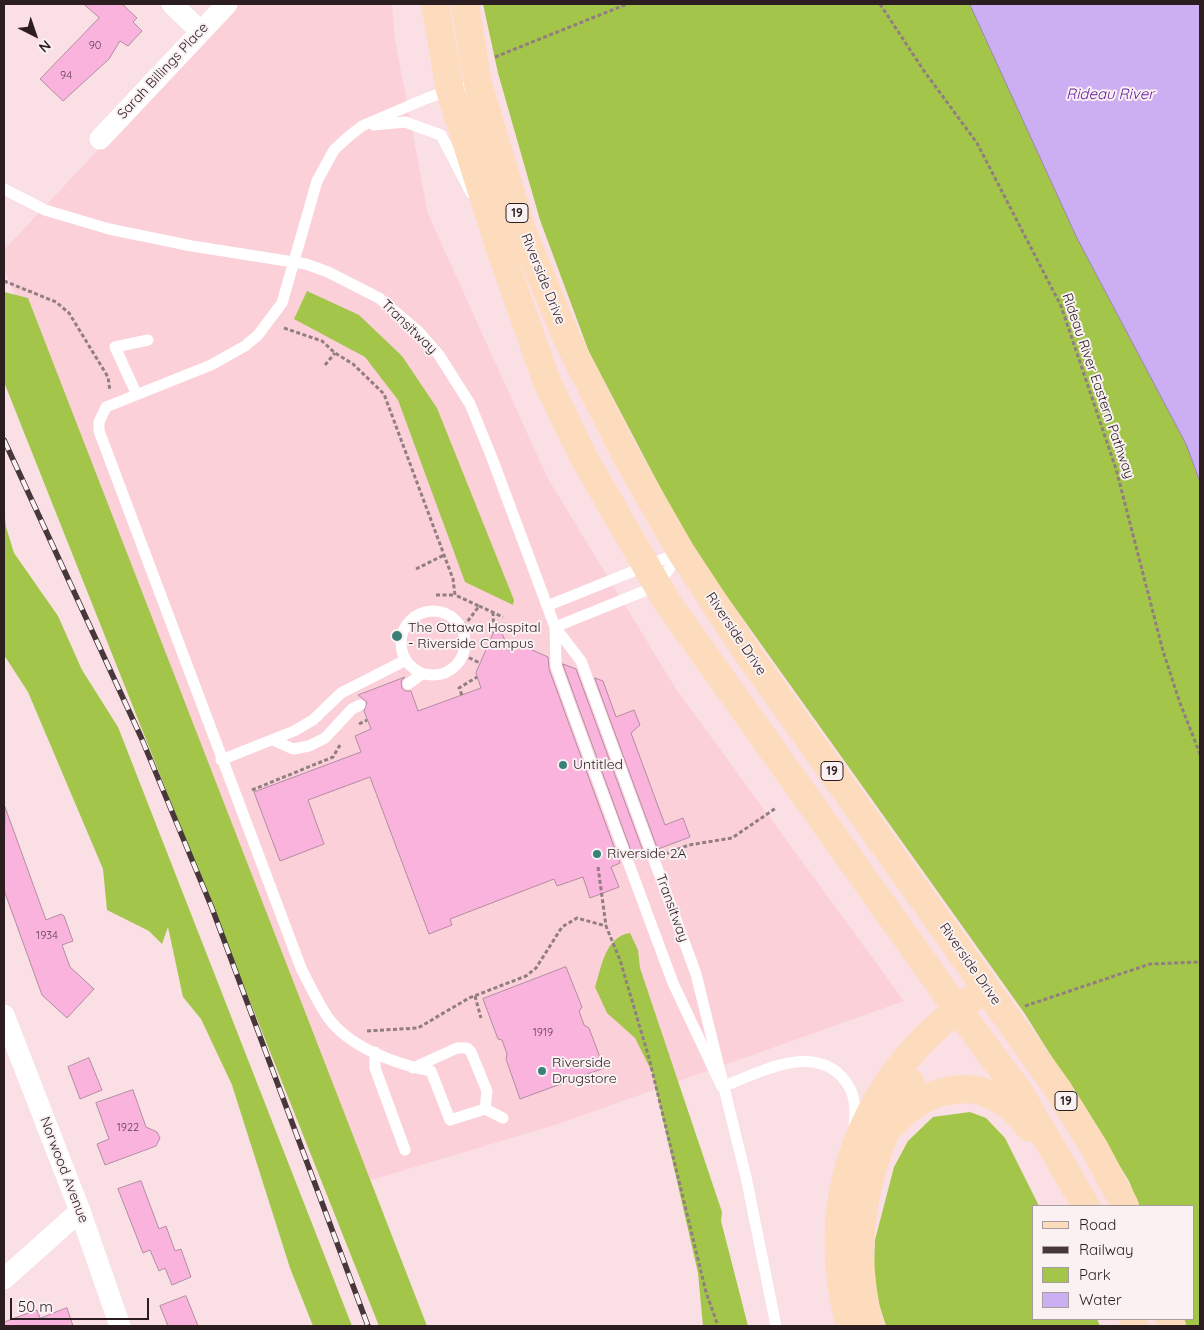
<!DOCTYPE html>
<html>
<head>
<meta charset="utf-8">
<style>
	body { margin:0 }
	#map { position:relative; width:1204px; height:1330px; overflow:hidden; background:#fadfe4; font-family:Quicksand,sans-serif }
	canvas { display:block }
	.frame { position:absolute; inset:0; border:5px solid #2c1d20; pointer-events:none }
	.legend { position:absolute; left:1032px; top:1205px; width:162px; height:115px; box-sizing:border-box; background:#faf1f3; border:1px solid #a89c9f; margin:0; padding:6px 9px; list-style:none; font-size:15px; color:#2c1d20 }
	.legend li { display:flex; align-items:center; gap:10px; height:25px }
	.legend b { width:25px; border:1px solid #a89c9f }
	.north { position:absolute; left:10px; top:10px; width:50px; height:50px; -webkit-text-stroke:4px #faf1f3; paint-order:stroke; rotate:139deg; font-size:14px; font-weight:700; line-height:20px; text-align:center; color:#2c1d20 }
	.north::after { content:''; display:block; margin:auto; width:18px; height:22px; background:#2c1d20; clip-path:polygon(50% 0,100% 100%,50% 72%,0 100%) }
	.scale { position:absolute; left:10px; top:1298px; width:139px; height:22px; box-sizing:border-box; border:2px solid #2c1d20; border-top:0; padding-left:6px; font-size:15px; line-height:18px; white-space:nowrap; color:#2c1d20; -webkit-text-stroke:4px #faf1f3; paint-order:stroke }
</style>
</head>
<body>
<div id="map">
<canvas width="1204" height="1330"></canvas>
<div class="frame"></div>
<ul class="legend">
<li><b style="height:6px;background:#fddcbe"></b>Road</li>
<li><b style="height:6px;background:#47363a"></b>Railway</li>
<li><b style="height:14px;background:#a3c64a"></b>Park</li>
<li><b style="height:14px;background:#ccaff2"></b>Water</li>
</ul>
<div class="north">N</div>
<div class="scale">50 m</div>
</div>
<script>
const ctx = document.querySelector('canvas').getContext('2d');
ctx.lineJoin = 'round';
function fillPath(path, color) { ctx.fillStyle = color; ctx.fill(path, 'evenodd'); }
function trace(path, color, width, dash) { ctx.strokeStyle = color; ctx.lineWidth = width; ctx.lineCap = dash ? 'butt' : 'round'; ctx.setLineDash(dash || []); ctx.stroke(path); }
function drawText(font, color, halo, rows, align = 'center') {
  ctx.font = font + ' Quicksand,sans-serif'; ctx.lineWidth = 4; ctx.setLineDash([]); ctx.textBaseline = 'middle'; ctx.strokeStyle = halo; ctx.fillStyle = color; for (const [text, x, y, turn = 0] of rows) {
    ctx.save(); ctx.translate(x, y); ctx.rotate((+turn || 0) * Math.PI / 180); ctx.textAlign = isNaN(turn) ? turn : align; if (halo) ctx.strokeText(text, 0, 0); ctx.fillText(text, 0, 0); ctx.restore();
  }
}
const built = new Path2D(`
	M235 4H392L395 40 428 214 547 477 676 689 904 1001 558 1124 371 1180 256 914 48 375 4 269V250Z`);
const green = new Path2D(`
	M483 4H970L1077 238 1186 444 1200 482V1326H1184L1182 1319H1193V1206H1139L1129 1181 1025 1014 691 546 589 352 540 220 498 73Z
	M307 291 359 315 402 356 437 408 514 600 513 605 465 582 398 400 365 357 294 319Z
	M4 292 28 298 427 1326H379L4 382Z
	M4 508 6 527 14 553 58 616 82 670 118 727 352 1326H313L290 1268 232 1085 201 1019 183 997 168 927 162 944 149 931 107 910 103 869 28 692 4 655Z
	M630 933 638 950 640 968 722 1212 721 1221 748 1326H703L698 1273 652 1072 635 1038 607 1013 595 987C602 966 605 937 630 933Z
	M970 1112 986 1118 1005 1138 1039 1206H1033V1319H1097L1100 1326H886L873 1285 875 1240 894 1167 908 1141 933 1117Z`);
const water = new Path2D(`
	M970 4H1200V482L1186 444 1077 238Z`);
const building = new Path2D(`
	M84 4H122L137 18 133 22 142 31 128 46 120 41 109 59 63 101 40 79 99 18Z
	M498 623 509 651 529 644 530 649 548 657 549 669 620 863 611 867 619 887 590 898 583 877 557 886 554 879 450 919 452 925 429 934 370 777 308 800 324 844 280 861 254 792 361 752 355 736 371 729 364 711 367 702 358 695 405 677 401 681 402 688 405 691H411L418 711 481 688 476 673Z
	M563 664 576 669 644 854 634 858Z
	M595 678 603 681 616 717 634 710 640 725 631 733 665 825 683 818 690 837 658 849Z
	M5 807 46 920 61 914 64 916 73 941 62 945 70 967 94 989 67 1018 42 995 4 890Z
	M566 967 582 1007 579 1011 584 1025 589 1028 604 1068 520 1099 506 1059 507 1054 502 1040 498 1039 483 999Z
	M89 1058 102 1090 80 1099 68 1067Z
	M133 1090 146 1127 157 1132 160 1138 156 1146 105 1165 97 1144 109 1139 96 1103Z
	M141 1181 159 1229 166 1226 175 1251 181 1249 191 1277 172 1285 165 1268 159 1271 150 1250 143 1253 118 1189Z
	M186 1296 198 1326H168L160 1306Z
	M67 1308 73 1326H4V1322L37 1310 40 1318Z`);
const path = new Path2D(`
	M880 4 924 71 977 143 1061 306 1116 469 1163 651 1180 703 1200 754
	M495 57 627 4
	M4 281 56 302 69 313 108 377 110 391
	M284 328 322 341 335 353 353 364 384 394 453 579 455 595 479 606 462 629
	M325 365 335 353
	M416 569 444 555
	M436 595H455
	M479 606 503 617
	M493 612 494 633
	M463 655 480 663
	M462 695 459 688 477 677
	M359 724 367 720
	M252 790 333 757 340 745
	M665 854 689 845 732 838 776 808
	M598 867 606 926
	M475 996 481 1018
	M1025 1006 1150 964 1200 962
	M367 1031 418 1028 469 998 526 976 536 968 562 927 577 918 606 926 620 960 649 1058 706 1292 718 1326`);
const service = new Path2D(`
	M478 84 450 90 425 99 362 126 348 137 334 150 317 181 282 303 258 335 245 346 211 365 106 407 99 422V431L301 968C309 984 317 1001 327 1016 348 1047 395 1064 431 1071L450 1120 485 1109 503 1118
	M374 125 405 122 441 135 471 193
	M4 189 45 210 109 229 192 246 306 264 328 272 379 298 419 332 439 355 470 404 492 458 555 627 556 666 575 719 673 983 722 1087
	M136 393 115 347 148 340
	M547 606 681 552
	M401 643a32 32 0 1 1 64 0a32 32 0 1 1-64 0Z
	M555 627 581 661 696 974 746 1177 776 1326
	M555 627 657 586 680 553
	M408 684 422 674
	M273 740 293 749 309 746 325 738 352 709 360 705
	M221 760 294 731 313 720 341 693 406 660
	M375 1052V1068L405 1150
	M413 1068 457 1048H467L471 1052 487 1091 485 1109
	M722 1087C756 1074 810 1043 842 1077 856 1092 856 1108 854 1128`);
const minor = new Path2D(`
	M172 4 200 31
	M100 139 227 4
	M4 1015 80 1211 120 1326
	M4 1279 80 1211`);
const primary = new Path2D(`
	M435 4 450 90 500 249 547 382 584 458 667 602 957 1009 1020 1093 1086 1206
	M465 4 478 84 523 233 567 339 625 454 681 552 748 654 1057 1088 1095 1149 1125 1206
	M894 1123C921 1092 969 1076 1005 1103 1014 1109 1022 1120 1030 1128
	M1133 1319 1135 1326
	M1169 1319 1172 1326
	M850 1326C815 1197 863 1077 971 999
	M870 1326C852 1259 859 1195 886 1131 893 1114 899 1098 911 1083`);
const rail = new Path2D(`
	M4 440 141 737 212 908 368 1326`);
const markers = [
	[397,636,6,"#3a8077"],
	[563,765,5,"#3a8077"],
	[597,854,5,"#3a8077"],
	[542,1071,5,"#3a8077"]
];
const numberNames = [
	["90",95,46],
	["94",66,76],
	["1934",47,936],
	["1919",543,1033],
	["1922",128,1128]
];
const shields = [
	[517,213,22],
	[832,771,22],
	[1066,1101,22]
];
const shieldNames = [
	["19",517,213],
	["19",832,771],
	["19",1066,1101]
];
const streetNames = [
	["Sarah Billings Place",163,71,-47],
	["Riverside Drive",543,279,68],
	["Transitway",409,327,44],
	["Rideau River Eastern Pathway",1098,386,71],
	["Riverside Drive",736,634,56],
	["Transitway",672,908,70],
	["Riverside Drive",970,964,55],
	["Norwood Avenue",64,1170,69]
];
const poiNames = [
	["The Ottawa Hospital",408,628],
	["- Riverside Campus",408,644],
	["Untitled",573,765],
	["Riverside 2A",607,854],
	["Riverside",552,1063],
	["Drugstore",552,1079]
];
const waterNames = [
	["Rideau River",1110,94]
];
fillPath(built, '#fbd0d9');
fillPath(green, '#a3c64a');
fillPath(water, '#ccaff2');
trace(water, '#9c83b3', 1);
fillPath(building, '#fab3dd');
trace(building, '#b18da1', 1);
trace(path, '#927d81', 3, [4, 2.5]);
trace(service, '#fff', 11);
trace(minor, '#fff', 21);
trace(primary, '#fddcbe', 28);
trace(rail, '#47363a', 5.5);
trace(rail, '#faf1f3', 4, [11]);
for (const [x, y, r, color] of markers) { const dot = new Path2D(); dot.arc(x, y, r, 0, 2 * Math.PI); ctx.fillStyle = color; ctx.fill(dot); trace(dot, '#faf1f3', 2); }
drawText('11px', '#60424f', null, numberNames);
for (const [x, y, w] of shields) { const box = new Path2D(); box.roundRect(x - w / 2, y - 9.5, w, 19, 4); ctx.fillStyle = '#faf1f3'; ctx.fill(box); trace(box, '#2c1d20', 1); }
drawText('bold 12px', '#2c1d20', null, shieldNames);
drawText('14px', '#2c1d20', '#faf1f3', streetNames);
drawText('14px', '#2c1d20', '#faf1f3', poiNames, 'left');
drawText('italic 15px', '#651ea0', '#faf1f3', waterNames);
</script>
</body>
</html>
